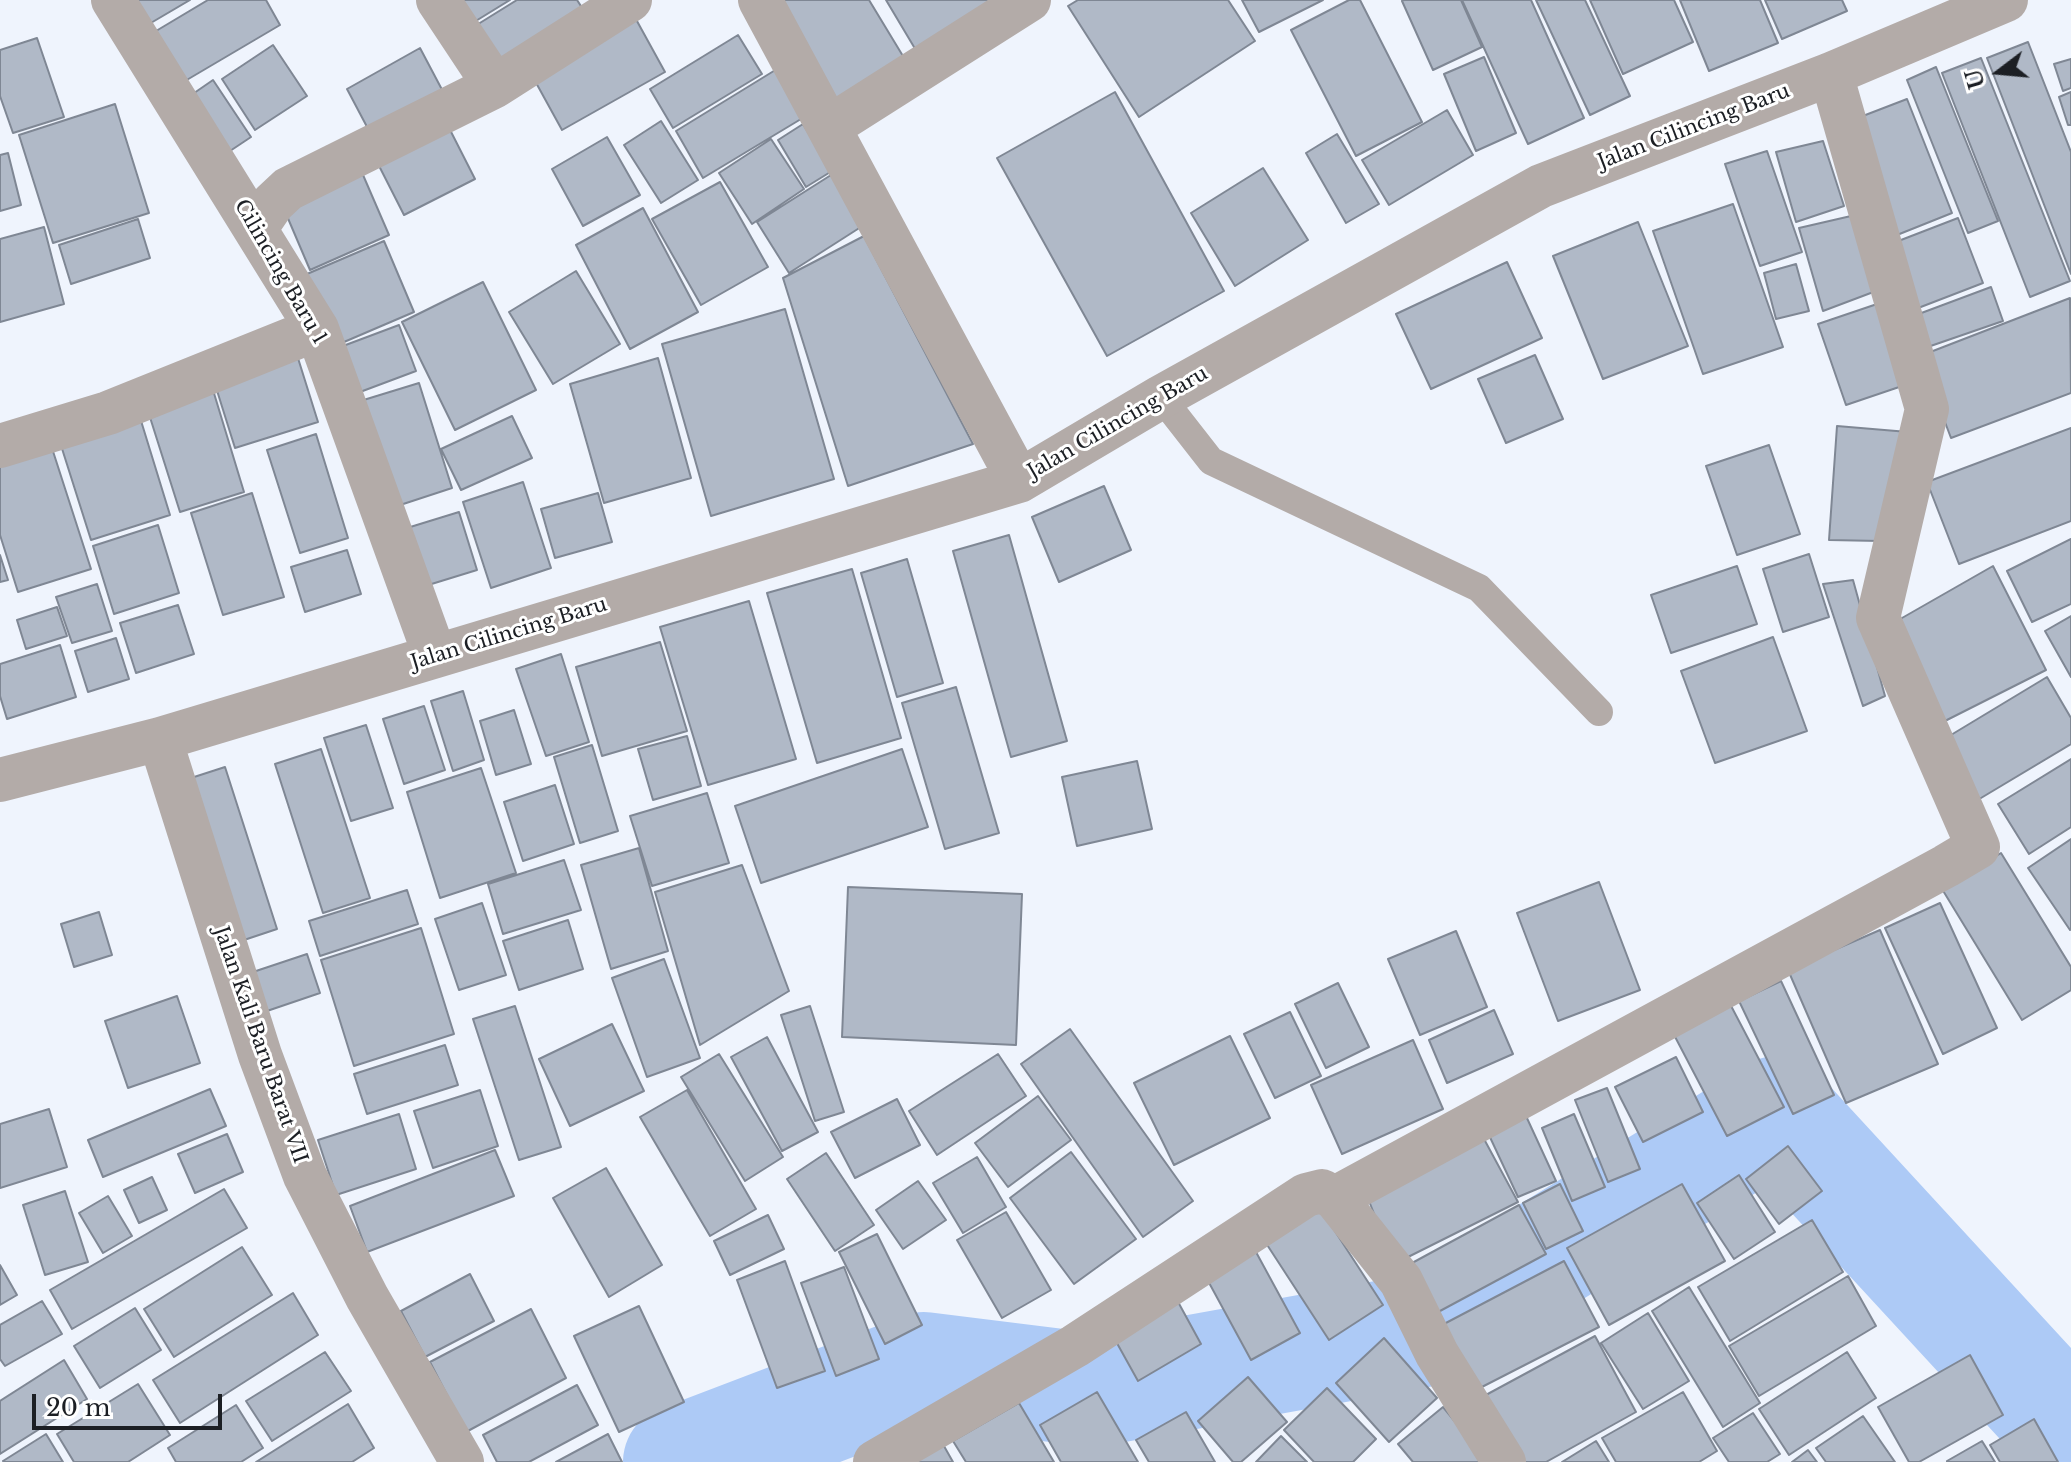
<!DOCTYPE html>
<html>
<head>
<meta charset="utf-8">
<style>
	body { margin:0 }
	#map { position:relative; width:2071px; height:1462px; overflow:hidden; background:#eff4fd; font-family:"Libre Baskerville",serif }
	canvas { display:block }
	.north { position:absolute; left:1959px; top:32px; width:80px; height:80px; -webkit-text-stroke:6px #fff; paint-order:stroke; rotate:254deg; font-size:22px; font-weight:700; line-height:32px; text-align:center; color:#1c1f24 }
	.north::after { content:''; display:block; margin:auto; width:28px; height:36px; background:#1c1f24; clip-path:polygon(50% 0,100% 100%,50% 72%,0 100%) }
	.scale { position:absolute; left:32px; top:1394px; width:190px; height:36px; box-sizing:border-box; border:4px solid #1c1f24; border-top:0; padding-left:10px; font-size:24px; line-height:28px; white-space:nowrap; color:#1c1f24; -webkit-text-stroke:6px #fff; paint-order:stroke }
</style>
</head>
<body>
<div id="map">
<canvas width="2071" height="1462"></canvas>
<div class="north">U</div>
<div class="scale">20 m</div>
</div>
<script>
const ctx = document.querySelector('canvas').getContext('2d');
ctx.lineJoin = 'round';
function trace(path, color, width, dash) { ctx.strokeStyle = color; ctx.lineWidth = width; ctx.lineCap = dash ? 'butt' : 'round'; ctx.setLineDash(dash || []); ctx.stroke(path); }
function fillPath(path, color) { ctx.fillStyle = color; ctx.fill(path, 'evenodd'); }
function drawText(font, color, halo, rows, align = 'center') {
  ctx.font = font + ' "Libre Baskerville",serif'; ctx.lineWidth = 6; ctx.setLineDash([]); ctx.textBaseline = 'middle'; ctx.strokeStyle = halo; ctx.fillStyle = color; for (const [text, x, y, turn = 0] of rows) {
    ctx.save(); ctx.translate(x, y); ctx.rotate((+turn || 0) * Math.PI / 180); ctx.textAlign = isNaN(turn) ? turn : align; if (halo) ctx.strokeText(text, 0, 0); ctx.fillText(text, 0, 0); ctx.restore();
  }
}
const river = new Path2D(`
	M680 1462 924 1369 1093 1390 1424 1330 1777 1113 2071 1432`);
const building = new Path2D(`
	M127 0H190L144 27Z
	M208 0H266L280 25 185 81 156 31Z
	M449 0H510L466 27Z
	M517 0H577L590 20 505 73 475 26Z
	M773 0H869L909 66 840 109Z
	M886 0H1002L917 52Z
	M1078 0H1228L1255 41 1139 117 1068 6Z
	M1242 0H1323L1259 32Z
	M1349 0H1360L1422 122 1356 156 1291 30Z
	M1404 0H1461L1482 47 1433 70 1402 1Z
	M1462 0H1531L1584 118 1528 144Z
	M1536 0H1585L1630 96 1590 115Z
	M1590 0H1674L1693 42 1623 74Z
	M1680 0H1760L1778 43 1709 71Z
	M1765 0H1842L1847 11 1782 39Z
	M632 12 665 72 562 130 529 70Z
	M738 35 762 74 673 128 650 89Z
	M37 38 64 117 13 133 0 96V50Z
	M2028 42 2071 152V274L1987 58Z
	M273 45 307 96 255 130 222 79Z
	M420 48 448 101 375 142 347 89Z
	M1484 57 1516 133 1476 151 1444 74Z
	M1981 58 2070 281 2030 297 1942 73Z
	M2071 59V88L2063 91 2054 64Z
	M1936 67 1998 221 1968 233 1907 80Z
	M777 69 806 116 703 178 676 131Z
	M213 80 251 137 221 157 184 100Z
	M1115 92 1224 291 1107 356 997 158Z
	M2071 92V125H2068L2059 97Z
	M1907 99 1952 213 1887 239 1855 119Z
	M115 104 149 213 53 243 19 135Z
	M1447 110 1473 155 1389 205 1362 160Z
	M445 120 475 179 404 215 374 156Z
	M661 121 698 180 661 203 624 145Z
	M803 124 832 171 806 187 778 140Z
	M1337 134 1379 204 1346 223 1306 153Z
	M607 137 640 195 583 226 552 169Z
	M771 139 804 189 752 224 719 173Z
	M1823 141 1844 206 1796 222 1776 152Z
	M1767 151 1802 252 1760 266 1725 164Z
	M8 153 21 205 0 211V155Z
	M360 168 389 235 310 270 281 202Z
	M1263 168 1308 240 1235 286 1191 213Z
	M831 175 864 225 789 273 757 222Z
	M720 182 768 267 701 305 652 219Z
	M1733 204 1783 347 1703 374 1653 231Z
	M643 208 698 312 630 349 576 245Z
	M1851 216 1876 291 1823 311 1799 228Z
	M1958 218 1983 283 1913 310 1888 245Z
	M138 219 150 258 71 284 59 245Z
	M1638 222 1688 346 1603 379 1553 256Z
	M44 227 64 304 0 322V239Z
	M864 236 973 444 848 486 783 278Z
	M384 241 414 312 337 345 307 274Z
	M1507 262 1542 338 1431 389 1396 314Z
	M1796 264 1809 311 1776 319 1764 273Z
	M576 271 620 344 553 384 509 312Z
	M483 282 536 390 455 430 402 322Z
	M1991 287 2003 321 1919 350 1908 318Z
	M2070 298 2071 393 1951 438 1920 356Z
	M1880 303 1908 384 1846 405 1818 324Z
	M785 309 834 479 711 516 662 344Z
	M399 325 416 371 352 395 335 349Z
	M297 355 318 422 235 448 214 381Z
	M1535 355 1563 419 1506 443 1478 379Z
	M658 358 691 478 604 503 570 384Z
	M419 383 452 488 391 508 357 402Z
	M213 390 244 492 180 512 148 411Z
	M138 411 170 515 91 540 58 436Z
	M512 416 532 458 461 490 441 449Z
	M1837 426 1908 432 1880 541 1829 540Z
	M2071 428V521L1959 564 1927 482Z
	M316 434 348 538 300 553 267 450Z
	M50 442 91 569 18 592 0 535V458Z
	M1769 445 1800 534 1737 555 1706 466Z
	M523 482 551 568 491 588 463 502Z
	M1104 486 1131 550 1059 582 1032 517Z
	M252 493 284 597 223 615 191 513Z
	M598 493 612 542 555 558 541 509Z
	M459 512 477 570 425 586 407 528Z
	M158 525 179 593 114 614 93 546Z
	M1009 535 1067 741 1011 757 953 551Z
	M2071 539V604L2032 622 2007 571Z
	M347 550 361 594 305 612 291 567Z
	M1809 554 1829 617 1783 632 1763 569Z
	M0 555 8 580 0 582Z
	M907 559 943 683 897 697 861 573Z
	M1737 566 1757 624 1671 653 1651 595Z
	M1993 566 2046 670 1937 725 1895 622Z
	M852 569 901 738 817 763 767 593Z
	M1853 580 1885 696 1863 706 1823 584Z
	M97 584 112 631 72 643 56 597Z
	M749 601 796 759 708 785 660 627Z
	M178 605 194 654 136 673 120 623Z
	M57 607 67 636 26 649 17 620Z
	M2071 616V677L2045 631Z
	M1773 637 1807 731 1715 763 1681 671Z
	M116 638 129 679 88 692 75 651Z
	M660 642 687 731 602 756 576 667Z
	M60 645 76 697 7 719 0 696V664Z
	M561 654 589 742 546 756 516 669Z
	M2047 677 2071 718V744L1976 801 1941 741Z
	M956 687 999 833 945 849 902 703Z
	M463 691 484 760 453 771 431 701Z
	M424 706 445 770 404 784 383 719Z
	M514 710 531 764 496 775 480 721Z
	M366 725 393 808 351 821 324 738Z
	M687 736 701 786 653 800 638 749Z
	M592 745 618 831 580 843 554 757Z
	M321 749 370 898 323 913 275 764Z
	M902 749 928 827 761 883 735 806Z
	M2071 759V827L2029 854 1998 804Z
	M1137 761 1152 829 1077 846 1062 777Z
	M225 767 277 929 244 940 191 778Z
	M481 768 516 873 440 898 407 792Z
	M555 785 574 844 523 861 504 802Z
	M707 793 729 863 652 886 630 816Z
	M2071 839V929L2070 930 2028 868Z
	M639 848 668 951 611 969 581 865Z
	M2001 853 2071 967V990L2022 1020 1942 889Z
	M564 860 581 910 503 934 488 884Z
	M742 865 789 991 700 1045 655 892Z
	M1599 882 1640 990 1558 1021 1517 913Z
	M848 887 1022 894 1016 1045 842 1037Z
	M407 890 418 924 320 956 309 921Z
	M482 903 506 975 459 990 435 919Z
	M1940 903 1997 1028 1943 1054 1885 928Z
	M99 912 112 955 74 967 61 924Z
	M568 920 583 969 519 990 503 941Z
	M421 928 454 1034 354 1066 321 960Z
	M1880 930 1938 1064 1846 1103 1788 970Z
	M1456 931 1487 1007 1420 1035 1388 959Z
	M307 954 320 993 267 1011 253 972Z
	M664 959 700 1058 647 1077 612 978Z
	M1781 981 1834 1095 1793 1114 1739 1001Z
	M1338 983 1369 1047 1326 1068 1295 1004Z
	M177 996 200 1063 128 1088 105 1021Z
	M1729 1002 1784 1107 1727 1136 1672 1031Z
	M515 1006 561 1147 519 1160 473 1019Z
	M810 1006 844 1112 815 1121 781 1015Z
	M1494 1010 1513 1054 1447 1083 1429 1040Z
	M1290 1012 1321 1076 1275 1098 1244 1034Z
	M612 1024 644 1091 570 1126 539 1059Z
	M1070 1029 1193 1201 1143 1237 1021 1064Z
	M1230 1036 1270 1118 1174 1165 1134 1083Z
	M767 1037 818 1132 782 1151 731 1057Z
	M1413 1040 1443 1109 1342 1154 1311 1085Z
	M445 1045 458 1085 367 1114 354 1074Z
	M719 1054 783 1157 745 1181 681 1077Z
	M998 1054 1026 1096 937 1155 909 1111Z
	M1676 1057 1703 1112 1643 1142 1615 1087Z
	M1607 1088 1640 1169 1608 1182 1575 1100Z
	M210 1089 226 1126 103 1177 88 1140Z
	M480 1090 498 1146 433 1168 414 1111Z
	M687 1090 756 1209 710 1236 640 1117Z
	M1038 1096 1071 1140 1008 1187 975 1143Z
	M897 1099 920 1145 855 1178 831 1132Z
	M49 1109 67 1167 0 1188V1124Z
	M399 1114 416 1169 336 1195 318 1140Z
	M1574 1114 1605 1187 1572 1201 1542 1128Z
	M1526 1116 1556 1181 1518 1197 1488 1133Z
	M227 1134 243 1172 195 1193 178 1154Z
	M1484 1139 1518 1202 1394 1264 1369 1201Z
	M1788 1146 1822 1191 1779 1224 1746 1179Z
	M495 1150 514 1196 367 1252 350 1206Z
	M1071 1152 1136 1239 1074 1284 1010 1198Z
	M826 1153 874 1225 835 1251 787 1179Z
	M977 1157 1006 1207 963 1233 933 1183Z
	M606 1168 662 1265 609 1297 553 1198Z
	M1739 1175 1775 1232 1734 1259 1697 1203Z
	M152 1177 167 1210 139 1223 124 1190Z
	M918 1181 946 1220 903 1249 876 1210Z
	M1560 1184 1583 1231 1546 1249 1523 1203Z
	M1682 1184 1725 1261 1609 1325 1567 1248Z
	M224 1189 247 1228 72 1329 50 1290Z
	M65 1191 88 1262 45 1275 23 1205Z
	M108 1196 132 1236 103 1253 79 1213Z
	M1316 1202 1383 1305 1329 1340 1262 1237Z
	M1519 1205 1546 1254 1427 1318 1401 1269Z
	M1006 1212 1051 1290 1002 1318 957 1240Z
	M768 1215 784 1249 730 1275 714 1241Z
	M1812 1220 1843 1272 1730 1341 1698 1287Z
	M877 1234 922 1325 885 1344 839 1252Z
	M1250 1241 1300 1333 1251 1360 1201 1268Z
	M242 1247 272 1295 174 1357 144 1309Z
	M785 1261 825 1371 777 1388 737 1280Z
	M1564 1261 1599 1327 1476 1390 1442 1325Z
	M0 1265 17 1295 0 1305Z
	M844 1267 879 1359 836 1376 801 1283Z
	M470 1274 494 1321 425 1357 401 1311Z
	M1848 1276 1876 1326 1759 1396 1729 1346Z
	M1689 1287 1760 1403 1723 1427 1652 1311Z
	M293 1293 318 1335 180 1423 153 1380Z
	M1177 1300 1201 1344 1138 1381 1113 1336Z
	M42 1301 62 1334 5 1366 0 1359V1325Z
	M639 1306 684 1402 619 1432 574 1336Z
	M135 1308 161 1350 100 1388 74 1346Z
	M531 1309 566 1378 466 1432 430 1362Z
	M1648 1313 1689 1381 1643 1409 1601 1343Z
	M1595 1336 1636 1412 1546 1462H1520L1484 1396Z
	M1384 1338 1437 1398 1389 1442 1336 1383Z
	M325 1352 351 1391 272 1441 246 1401Z
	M1847 1352 1876 1398 1789 1455 1759 1409Z
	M1970 1355 2003 1415 1919 1462H1909L1878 1407Z
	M64 1360 87 1399 0 1454V1401Z
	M1248 1377 1287 1422 1241 1462H1233L1198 1421Z
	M138 1384 170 1435 128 1462H74L57 1434Z
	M577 1385 598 1425 529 1462H497L483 1435Z
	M1327 1388 1376 1439 1353 1462H1314L1284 1430Z
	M1097 1392 1138 1462H1061L1040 1425Z
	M1683 1392 1717 1451 1699 1462H1616L1602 1438Z
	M1019 1403 1054 1462H966L953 1441Z
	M348 1404 374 1448 352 1462H256Z
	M236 1405 263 1448 241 1462H176L168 1448Z
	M1443 1407 1488 1462H1413L1398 1444Z
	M1186 1412 1215 1462H1149L1136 1440Z
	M1753 1413 1780 1454 1767 1462H1729L1713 1438Z
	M1863 1416 1895 1462H1826L1816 1448Z
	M2034 1419 2058 1462H2000L1990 1445Z
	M46 1434 63 1462H4L3 1461Z
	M608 1434 622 1462H556Z
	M1281 1436 1307 1462H1256Z
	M940 1439 953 1462H899Z
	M1596 1441 1609 1462H1562Z
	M1982 1441 1995 1462H1947V1461Z
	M1808 1450 1817 1462H1792Z`);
const service = new Path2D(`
	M1161 397 1211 461 1479 588 1599 712`);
const minor = new Path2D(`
	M113 0 317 329 435 656
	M438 0 495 86
	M760 0 1019 481
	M829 127 1029 0
	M256 228 273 203 288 189 495 86 630 0
	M0 446 108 413 317 329
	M160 739 260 1055 305 1176 367 1297 462 1462
	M0 780 160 739 1019 481 1161 397 1541 186 1831 74 2006 0
	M1335 1198 1946 866 1978 847 1878 618 1927 409 1831 74
	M875 1462 1075 1346 1306 1195 1322 1191 1335 1198 1401 1281 1437 1354 1504 1462`);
const streetNames = [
	["Jalan Cilincing Baru",1694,127,-21],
	["Cilincing Baru 1",280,272,60],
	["Jalan Cilincing Baru",1118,423,-30],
	["Jalan Cilincing Baru",509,634,-17],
	["Jalan Kali Baru Barat VII",260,1045,71]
];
trace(river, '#adcaf6', 114);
fillPath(building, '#b0b9c7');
trace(building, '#7f8794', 2);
trace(service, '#b3aba8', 28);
trace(minor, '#b3aba8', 44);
drawText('20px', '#1c1f24', '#fff', streetNames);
</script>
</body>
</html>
